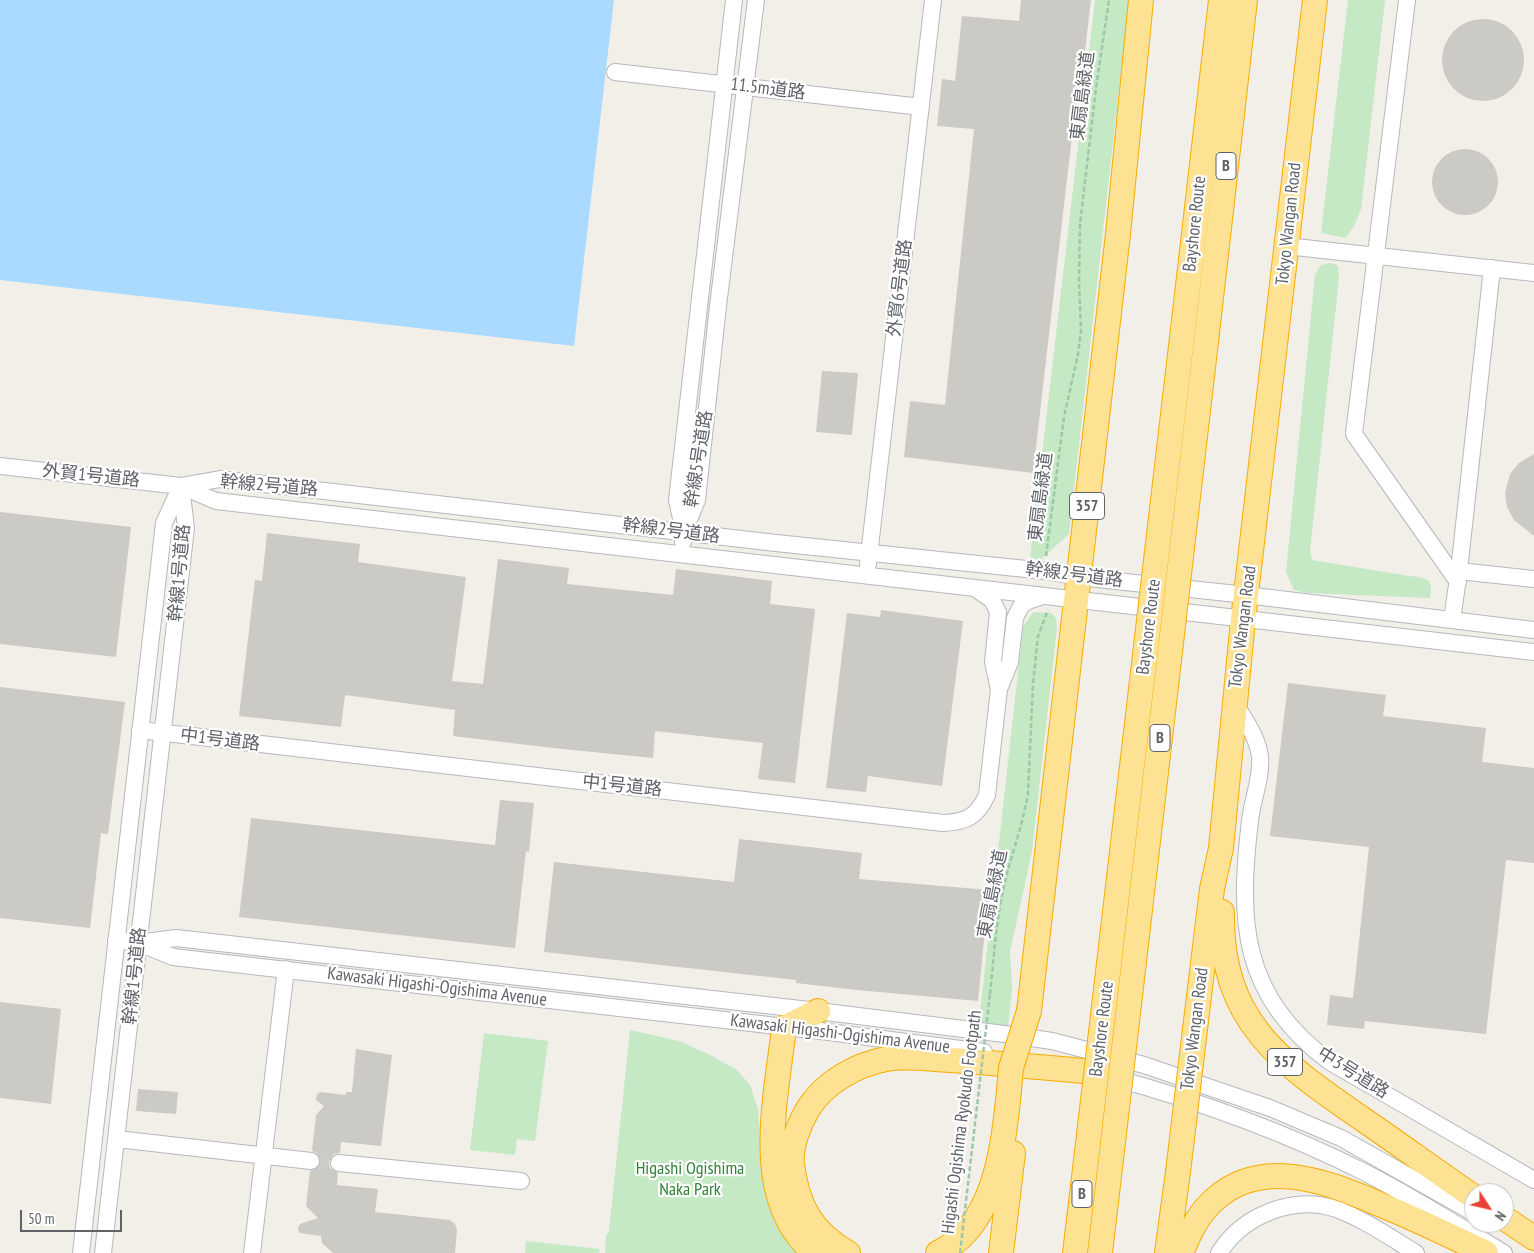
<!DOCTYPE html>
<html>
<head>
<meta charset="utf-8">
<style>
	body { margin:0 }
	#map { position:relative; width:1534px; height:1253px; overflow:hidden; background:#f1efe8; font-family:"PT Sans Narrow",sans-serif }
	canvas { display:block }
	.north { position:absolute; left:1464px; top:1183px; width:50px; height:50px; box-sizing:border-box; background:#fff; border:1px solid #bfc1c3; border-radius:50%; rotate:125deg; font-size:14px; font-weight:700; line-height:20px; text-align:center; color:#5f6368 }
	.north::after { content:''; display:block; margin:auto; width:18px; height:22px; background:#ea4335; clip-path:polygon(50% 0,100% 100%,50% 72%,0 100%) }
	.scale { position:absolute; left:20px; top:1210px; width:102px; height:22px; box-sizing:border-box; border:2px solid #5f6368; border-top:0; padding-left:6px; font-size:15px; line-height:18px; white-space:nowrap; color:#5f6368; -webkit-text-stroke:4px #fff; paint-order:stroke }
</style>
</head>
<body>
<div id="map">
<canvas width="1534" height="1253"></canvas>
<div class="north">N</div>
<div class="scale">50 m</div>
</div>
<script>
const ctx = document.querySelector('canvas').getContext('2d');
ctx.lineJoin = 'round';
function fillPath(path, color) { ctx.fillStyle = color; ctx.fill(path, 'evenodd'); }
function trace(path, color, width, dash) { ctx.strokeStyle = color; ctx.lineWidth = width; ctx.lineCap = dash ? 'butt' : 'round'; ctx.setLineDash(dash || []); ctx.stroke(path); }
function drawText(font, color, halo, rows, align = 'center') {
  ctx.font = font + ' "PT Sans Narrow","Noto Sans JP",sans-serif'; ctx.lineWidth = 4.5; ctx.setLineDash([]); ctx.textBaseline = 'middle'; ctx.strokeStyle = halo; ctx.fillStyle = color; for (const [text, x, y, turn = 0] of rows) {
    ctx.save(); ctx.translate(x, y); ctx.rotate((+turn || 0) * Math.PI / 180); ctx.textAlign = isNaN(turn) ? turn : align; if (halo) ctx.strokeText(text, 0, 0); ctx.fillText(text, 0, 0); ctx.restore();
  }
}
const green = new Path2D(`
	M1095 0H1129L1069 534 1040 560 1030 558Z
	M1348 0H1385L1361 209 1355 224 1346 238 1321 233Z
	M1331 263 1338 266 1339 278 1310 551 1312 560 1409 576 1420 577 1429 581 1431 587 1430 598 1307 593 1294 590 1286 572 1315 275 1321 265Z
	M1033 612 1051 613 1056 618 1057 628 1032 851 1010 952 1012 990 1008 1026 979 1022 1023 627Z
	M630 1030 679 1041 710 1055 737 1070 750 1085 758 1109 764 1183 802 1253H605L606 1236 609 1231Z
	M484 1033 548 1041 535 1141 517 1139 515 1155 470 1150Z
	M526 1241 600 1249 599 1253H525Z`);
const water = new Path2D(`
	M0 0H614L574 346 0 280Z`);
const building = new Path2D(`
	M1021 0H1091L1080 93H1077L1033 473 904 457 910 401 945 405 974 129 937 126 942 79 955 81 962 16 1019 21Z
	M1442 60a41 41 0 1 1 82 0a41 41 0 1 1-82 0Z
	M1432 182a33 33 0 1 1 66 0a33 33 0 1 1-66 0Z
	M822 371 858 373 852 435 816 432Z
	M1534 454V536L1514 520 1507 507 1505 493 1510 474 1519 463Z
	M0 512 131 527 116 657 0 644Z
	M267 533 360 544 358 562 466 577 452 681 483 684 498 559 569 568 567 584 673 595 676 569 772 581 770 604 815 609 795 783 758 779 763 743 655 731 653 758 553 748 453 736 455 710 345 695 341 727 239 716 255 580 262 581Z
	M881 610 963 621 942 786 868 776 866 792 826 788 847 613 880 617Z
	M1288 683 1386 695 1383 716 1486 728 1482 762 1534 768V863L1506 860 1486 1034 1365 1021 1364 1029 1327 1025 1330 995 1353 998 1369 847 1270 836Z
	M0 687 125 702 108 834 101 833 90 928 0 918Z
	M500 800 534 803 529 852 526 851 515 948 239 917 251 818 495 845Z
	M739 839 862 853 859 879 989 890 978 1001 857 990 796 983V980L544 952 554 862 734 882Z
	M0 1002 61 1009 51 1104 0 1098Z
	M356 1049 392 1055 381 1146 341 1142 340 1153 334 1154 329 1162 330 1168 338 1173 337 1185 378 1189 375 1212 450 1220 455 1224 457 1230 455 1253H333L322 1243 321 1236 299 1233 298 1228 300 1224 318 1218 306 1206 310 1171 319 1167 321 1162 317 1153 312 1151 316 1115 324 1106 316 1100 317 1094 320 1092 346 1095V1092H352Z
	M138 1089 178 1092 176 1114 136 1111Z
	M662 1162 669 1166V1174L661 1178 654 1172 655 1165Z`);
const minorTunnel = new Path2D(`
	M311 1161 339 1163`);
const path = new Path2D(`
	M1046 556 1064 417 1078 354 1081 331 1079 281 1080 224 1096 88 1109 0
	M990 994C994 958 996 921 1004 886 1011 855 1023 825 1028 793L1033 684 1038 636 1048 610`);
const minor = new Path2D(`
	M1407 0 1354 434 1458 582
	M615 72 921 107
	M1286 246 1534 273
	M1492 268 1459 571 1534 579
	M0 466 181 486 220 479 776 543 1045 571 1079 577 1246 595 1534 630
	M181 486 216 501 1534 652
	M684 532 677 500 734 0
	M683 542 684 532 697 500 718 306 756 0
	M868 564 933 0
	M976 589 992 600 998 612 993 662 999 689
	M1452 620 1459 571
	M1234 702C1244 719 1258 737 1260 757 1262 778 1252 800 1250 821 1238 922 1241 996 1330 1062L1534 1180
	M140 730 943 823C966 822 977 817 987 795L999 689 1010 662 1015 618 1021 606 1028 601 1040 597
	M116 940 139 943 176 938 818 1011 1004 1034 1052 1041 1144 1065 1270 1108 1341 1138 1474 1213
	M139 943 173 957 821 1031 984 1052
	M1111 1077C1199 1101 1285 1132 1366 1173 1414 1198 1459 1226 1504 1253
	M117 1139 311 1161
	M339 1163 521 1181
	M81 1253 164 523 181 486
	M103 1253 186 528 181 486
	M252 1253 286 969
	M1219 1253C1243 1215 1293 1195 1336 1209 1364 1219 1391 1238 1416 1253`);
const highway = new Path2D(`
	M1183 329 1221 0
	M1207 333 1245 0
	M1222 912C1220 1021 1280 1062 1361 1118 1399 1144 1436 1171 1474 1197
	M1029 1011 1118 234 1141 0
	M1196 1021 1212 889 1221 848 1243 620 1315 0
	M1504 1218 1534 1238
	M815 1253C751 1201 776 1099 784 1028L818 1011
	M848 1253C811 1232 797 1205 792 1164 790 1147 799 1124 808 1109 824 1083 855 1065 886 1059 906 1055 929 1059 950 1060 995 1063 1039 1067 1083 1071
	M938 1253C993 1226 1002 1155 1008 1101
	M1001 1253 1013 1153
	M1075 1253 1089 1135
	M1100 1253 1113 1142
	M1167 1253 1178 1172
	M1181 1253C1188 1237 1195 1220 1207 1207 1255 1154 1324 1180 1379 1204 1416 1219 1451 1236 1486 1253`);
const pathBridge = new Path2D(`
	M960 1253 990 994`);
const highwayBridge = new Path2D(`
	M1008 1101 1011 1068 1029 1011
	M1089 1135 1183 329
	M1113 1142 1207 333
	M1178 1172 1196 1021`);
const shields = [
	[1226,166,20],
	[1087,506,35],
	[1160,738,20],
	[1285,1062,35],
	[1082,1194,20]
];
const shieldNames = [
	["B",1226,166],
	["357",1087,506],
	["B",1160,738],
	["357",1285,1062],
	["B",1082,1194]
];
const streetNames = [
	["11.5m道路",768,89,7],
	["東扇島緑道",1083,96,-83],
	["Bayshore Route",1195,224,-84],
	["Tokyo Wangan Road",1289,224,-84],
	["外貿6号道路",900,288,-83],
	["幹線5号道路",699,459,-81],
	["外貿1号道路",91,476,6],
	["幹線2号道路",269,486,5],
	["東扇島緑道",1041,497,-83],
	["幹線2号道路",671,531,7],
	["幹線1号道路",180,573,-85],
	["幹線2号道路",1074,575,7],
	["Bayshore Route",1149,627,-83],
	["Tokyo Wangan Road",1243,627,-83],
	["中1号道路",220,740,7],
	["中1号道路",622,786,6],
	["東扇島緑道",993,894,-79],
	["幹線1号道路",135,976,-84],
	["Kawasaki Higashi-Ogishima Avenue",437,987,7],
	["Bayshore Route",1102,1029,-83],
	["Tokyo Wangan Road",1195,1029,-83],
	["Kawasaki Higashi-Ogishima Avenue",840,1034,7],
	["中3号道路",1353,1073,32],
	["Higashi Ogishima Ryokudo Footpath",962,1122,-83]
];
const parkNames = [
	["Higashi Ogishima",690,1169],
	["Naka Park",690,1190]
];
fillPath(green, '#c5e8c5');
fillPath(water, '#aadaff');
fillPath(building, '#cccac5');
trace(minorTunnel, '#ccccc8', 16, [16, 8]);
trace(minor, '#b5b8bc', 18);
trace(highway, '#f9ab00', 26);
trace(path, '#9cc7a9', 2.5, [5, 2.5]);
trace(minor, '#fff', 16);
trace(highway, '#fde293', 24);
trace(highwayBridge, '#f9ab00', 26, []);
trace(pathBridge, '#9cc7a9', 2.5, [5, 2.5]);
trace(highwayBridge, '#fde293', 24);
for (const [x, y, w] of shields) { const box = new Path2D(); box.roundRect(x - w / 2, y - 13.5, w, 27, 4); ctx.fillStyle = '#fff'; ctx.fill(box); trace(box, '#5f6368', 1); }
drawText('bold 16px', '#5f6368', null, shieldNames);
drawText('18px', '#5f6368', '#fff', streetNames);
drawText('18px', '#348238', '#fff', parkNames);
</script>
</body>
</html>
